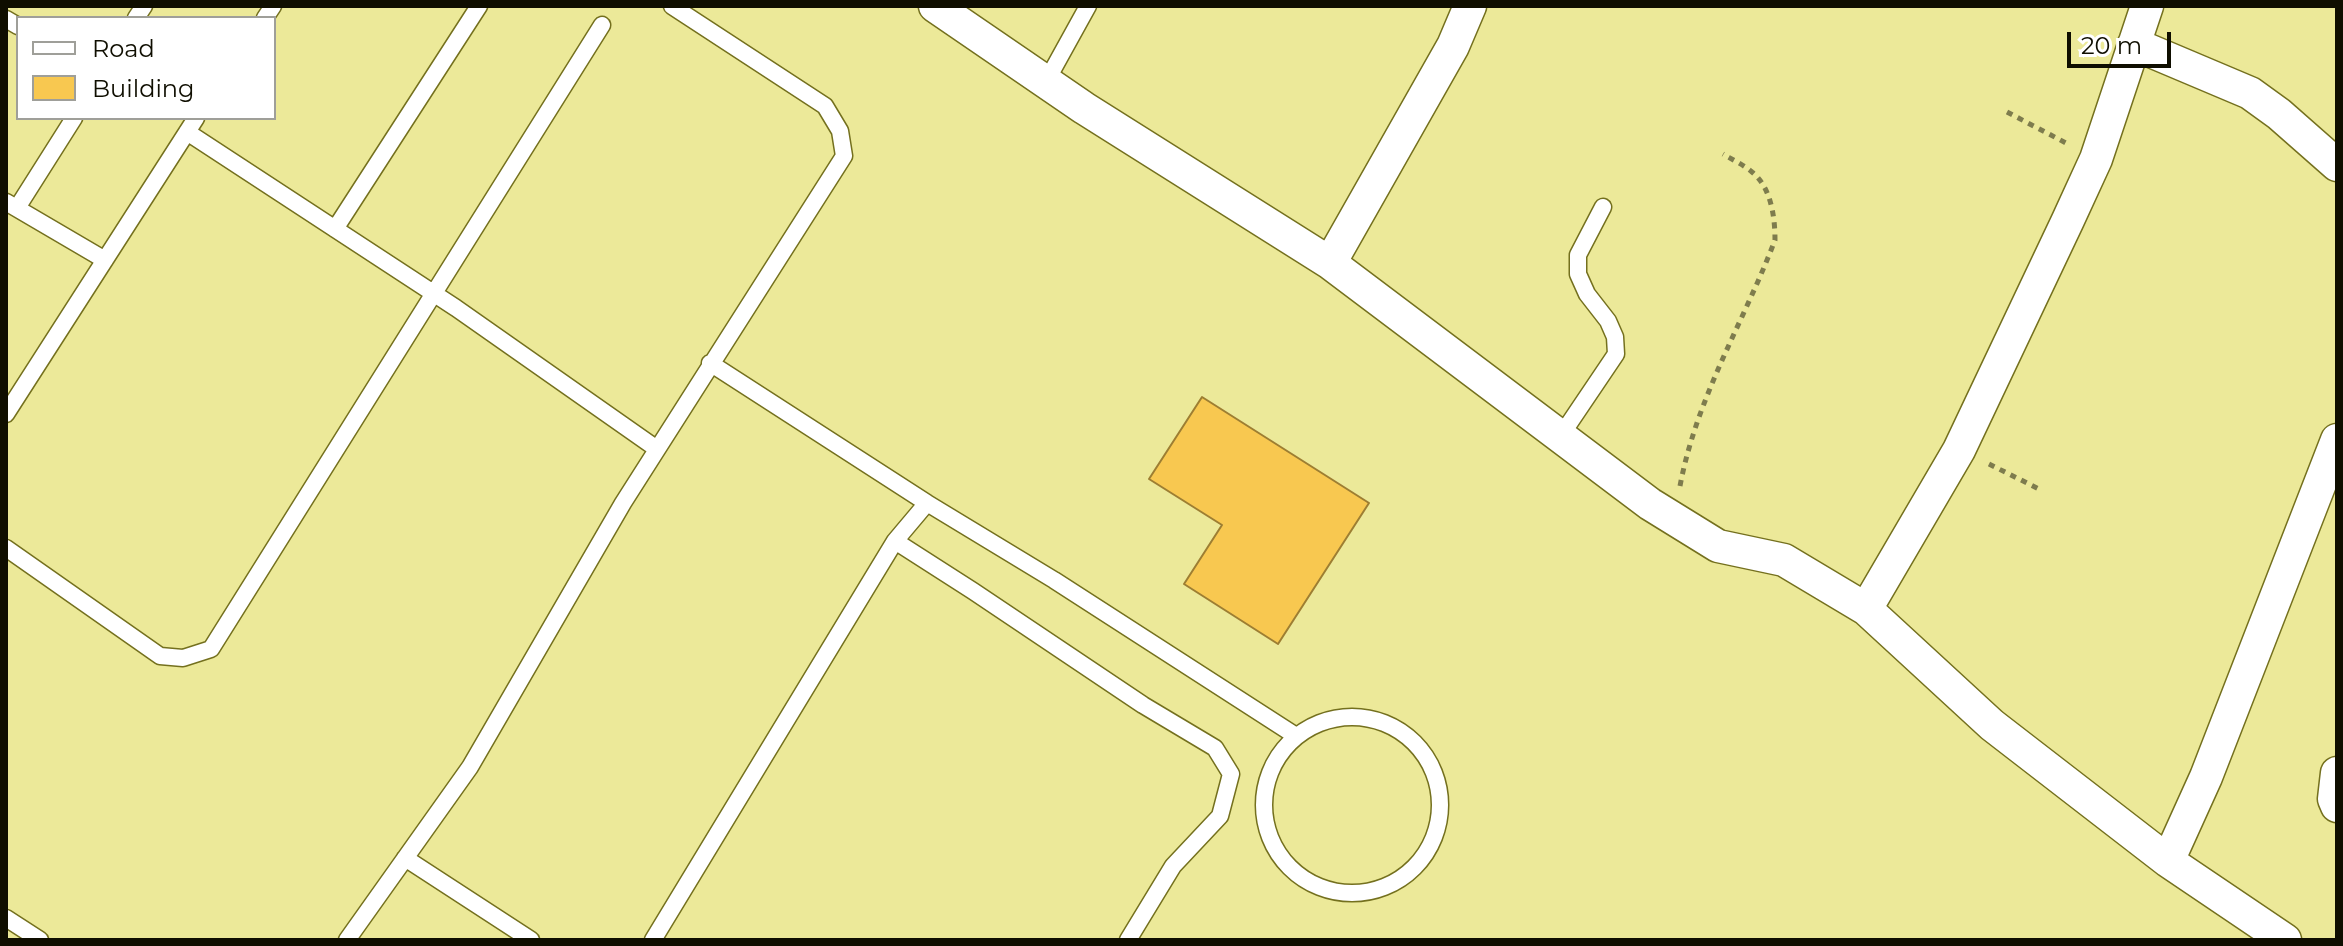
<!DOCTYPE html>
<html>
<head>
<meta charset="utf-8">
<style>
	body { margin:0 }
	#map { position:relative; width:2343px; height:946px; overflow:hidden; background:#ece999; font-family:Montserrat,sans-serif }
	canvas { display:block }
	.frame { position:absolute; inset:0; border:8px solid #0f0e00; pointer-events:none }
	.legend { position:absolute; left:16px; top:16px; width:260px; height:104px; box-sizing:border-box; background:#fff; border:2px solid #9f9f99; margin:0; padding:10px 14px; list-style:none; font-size:24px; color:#0f0e00 }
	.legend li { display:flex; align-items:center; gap:16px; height:40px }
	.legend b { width:40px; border:2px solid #9f9f99 }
	.scale { position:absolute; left:2067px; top:32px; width:104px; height:36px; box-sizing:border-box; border:4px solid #0f0e00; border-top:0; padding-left:10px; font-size:24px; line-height:28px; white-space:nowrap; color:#0f0e00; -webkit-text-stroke:6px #fff; paint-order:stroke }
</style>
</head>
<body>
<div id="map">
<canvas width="2343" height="946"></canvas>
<div class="frame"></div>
<ul class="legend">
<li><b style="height:10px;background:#fff"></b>Road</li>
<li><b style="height:22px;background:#f8c850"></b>Building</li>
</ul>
<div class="scale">20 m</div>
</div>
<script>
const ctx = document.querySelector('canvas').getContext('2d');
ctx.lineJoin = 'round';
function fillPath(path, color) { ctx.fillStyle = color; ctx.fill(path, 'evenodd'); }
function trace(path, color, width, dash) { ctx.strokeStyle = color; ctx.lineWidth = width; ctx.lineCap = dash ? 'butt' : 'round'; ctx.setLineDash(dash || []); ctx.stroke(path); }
const building = new Path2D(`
	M1202 397 1369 503 1278 644 1184 584 1222 525 1149 479Z`);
const path = new Path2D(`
	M2007 112 2066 143
	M1989 464 2039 489
	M1680 486C1697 396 1743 324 1775 240 1775 217 1771 187 1752 172 1744 165 1733 160 1723 154`);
const lane = new Path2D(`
	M136 18 144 6
	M265 18 273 6
	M6 19 18 26
	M1046 82 1088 6
	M187 132 456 308 657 449
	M6 202 105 260
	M17 208 74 118
	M335 229 479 6
	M710 363 927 503
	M6 414 196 118
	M1560 437 1616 354 1615 337 1608 321 1587 294 1578 274V255L1603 207
	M895 541 973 591 1143 705 1215 748 1231 774 1220 816 1173 866 1128 940
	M6 548 160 656 183 658 211 649 602 25
	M1264 805a88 88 0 1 1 176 0a88 88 0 1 1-176 0Z
	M405 858 531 940
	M6 918 40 940
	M347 940 470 767 623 503 844 156 840 131 825 106 672 6
	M653 940 895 541 927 503 1054 580 1296 736`);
const street = new Path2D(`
	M935 6 1084 108 1330 263 1650 504 1718 546 1784 560 1866 609 1992 725 2168 861 2285 940
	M2134 44 2250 93 2279 114 2337 165
	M1330 263 1453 46 1470 6
	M1866 609 1959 450 2068 220 2096 159 2147 6
	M2337 773 2334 799 2337 806
	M2168 861 2206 777 2337 440`);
fillPath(building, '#f8c850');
trace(building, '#9d7e32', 2);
trace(lane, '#74701e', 19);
trace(street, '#74701e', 35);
trace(path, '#7e7c4d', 5, [6, 6]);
trace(lane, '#fff', 16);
trace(street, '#fff', 32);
</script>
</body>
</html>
